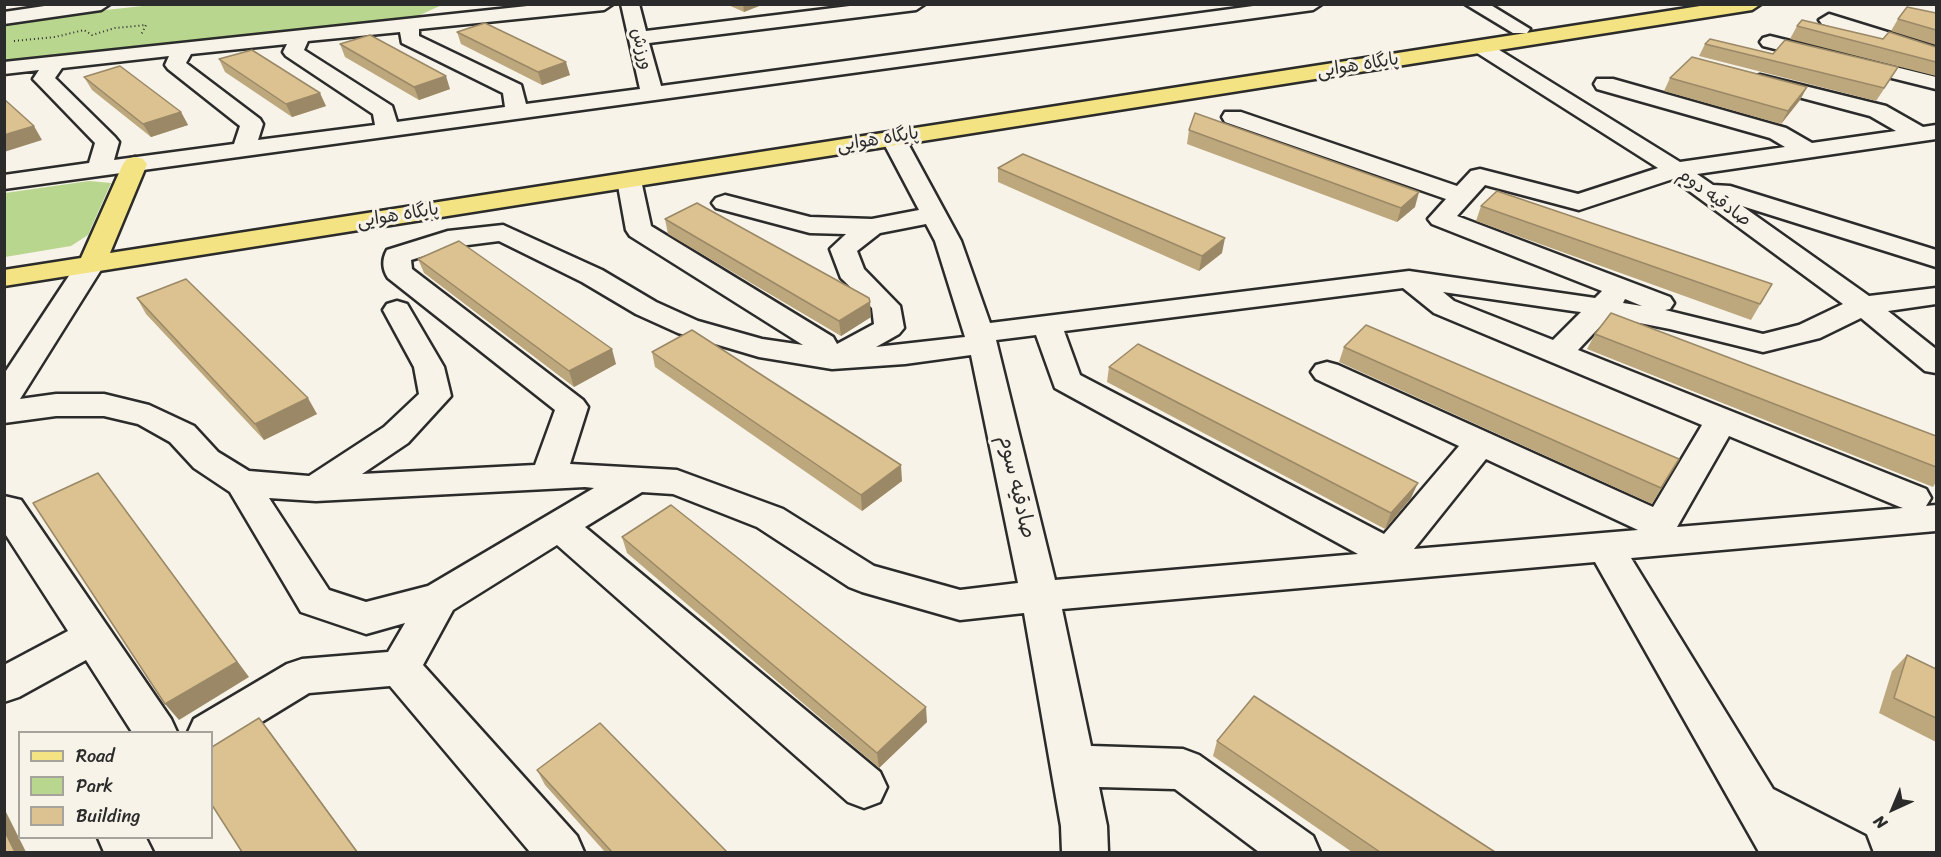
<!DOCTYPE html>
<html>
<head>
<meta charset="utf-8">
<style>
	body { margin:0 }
	#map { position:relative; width:1941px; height:857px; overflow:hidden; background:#f7f3e8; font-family:Sriracha,sans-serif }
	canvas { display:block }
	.frame { position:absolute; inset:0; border:6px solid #2b2b2b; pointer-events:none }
	.legend { position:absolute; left:18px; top:731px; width:195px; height:108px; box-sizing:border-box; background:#f7f3e8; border:2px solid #a5a39c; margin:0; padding:8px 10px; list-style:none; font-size:18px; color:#2b2b2b }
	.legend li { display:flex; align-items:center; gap:12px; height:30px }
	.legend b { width:30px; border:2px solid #a5a39c }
	.north { position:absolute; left:1863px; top:779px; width:60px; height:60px; -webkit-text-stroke:4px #f7f3e8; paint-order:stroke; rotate:224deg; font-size:16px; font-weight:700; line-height:24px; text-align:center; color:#2b2b2b }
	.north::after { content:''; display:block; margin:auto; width:21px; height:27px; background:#2b2b2b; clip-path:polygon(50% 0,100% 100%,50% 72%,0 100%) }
</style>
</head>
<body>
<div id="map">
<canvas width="1941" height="857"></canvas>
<div class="frame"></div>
<ul class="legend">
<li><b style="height:8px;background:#f4e382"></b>Road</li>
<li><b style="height:16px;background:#b9d68f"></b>Park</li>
<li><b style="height:16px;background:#dcc291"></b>Building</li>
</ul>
<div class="north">N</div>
</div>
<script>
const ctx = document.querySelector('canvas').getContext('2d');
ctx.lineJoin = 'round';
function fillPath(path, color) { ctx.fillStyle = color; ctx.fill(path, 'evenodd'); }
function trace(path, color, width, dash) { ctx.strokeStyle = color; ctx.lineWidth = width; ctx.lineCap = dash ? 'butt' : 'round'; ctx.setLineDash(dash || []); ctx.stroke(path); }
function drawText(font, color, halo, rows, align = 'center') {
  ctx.font = font + ' Sriracha,"Playpen Sans Arabic",sans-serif'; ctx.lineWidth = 6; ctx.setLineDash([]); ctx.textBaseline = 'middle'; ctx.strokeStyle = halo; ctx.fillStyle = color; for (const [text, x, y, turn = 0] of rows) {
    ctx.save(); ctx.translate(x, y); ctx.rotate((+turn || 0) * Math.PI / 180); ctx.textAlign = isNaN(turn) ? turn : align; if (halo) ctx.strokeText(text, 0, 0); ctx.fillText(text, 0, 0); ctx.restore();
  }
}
const green = new Path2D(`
	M161 4 442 5 411 19 5 63 4 21Z
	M89 181 111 183 88 235 71 246 5 257V193Z`);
const path = new Path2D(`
	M14 41 55 37 84 30 92 35 115 28 146 25 141 35`);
const minor = new Path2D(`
	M58 4H110L101 10 4 24V12Z
	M546 4H613L604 10 419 29V36L521 85 526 104 640 89 621 4H639L646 31 866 4H925L916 10 649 43 661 86 1268 4H1322L1313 10 4 189V175L89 163 95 143 37 83 33 79 39 70 4 74V62ZM400 32 402 43 503 93 505 107 397 122 392 106 304 50 308 41ZM287 44 283 52 286 56 373 114 375 125 258 140 263 124 260 119 186 63 191 54ZM169 56 165 65 168 69 240 126 234 144 114 160 119 142 115 137 55 78 62 68Z
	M1465 4H1489L1530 29 1527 33H1513Z
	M1829 14 1936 47V59L1822 24 1819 20Z
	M1770 36 1936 77V89L1763 46 1760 42 1763 38Z
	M1481 41 1488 43 1680 162 1785 147 1770 138 1597 89 1594 84 1597 79H1613L1786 128 1812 143 1896 131 1870 116 1753 85 1749 81 1753 77 1760 75 1886 106 1923 127 1936 125V139L1697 174 1713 185 1730 186 1936 250V267L1742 206 1869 296 1936 288V304L1888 311 1936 349V373L1925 371 1861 318 1820 338 1763 352 1670 329 1609 317 1578 350 1926 489 1931 498 1926 506 1936 505V531L1631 558 1773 789 1865 836 1871 852H1759L1595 562 1062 609 1091 746 1183 749 1199 755 1313 836 1320 852H1259L1175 789 1099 787 1107 826 1108 852H1062L1061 826 1024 613 960 620 862 592 849 587 757 527 673 494 642 492 585 527 880 772 887 787 880 802 864 808 848 802 557 545 453 610 423 665 577 836 584 852H530L390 686 309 693 224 745 212 750V732H188L194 719 287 664 302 659 388 652 405 623 366 634 301 612 230 492 194 468 170 442 138 424 104 416H56L4 423V374L80 259 90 257 100 259 104 265 20 399 56 394H104L149 405 194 426 218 452 249 471 309 476 384 427 419 394 414 367 383 310 387 304 397 301 407 304 444 367 451 396 408 443 362 474 535 465 555 410 388 278C382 269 382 259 387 250L448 231 503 225 602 270 656 302 698 321 762 339 803 345 630 236 626 230 617 180 620 175 629 173 638 175 641 180 651 226 833 337 837 344 874 324 872 308 841 278 830 249 846 234 810 233 716 208 712 203 716 198 725 195 810 217 872 219 919 210 881 138 885 133H901L905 138 961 241 990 323 1409 271 1595 298 1602 291 1432 224 1428 219 1446 199 1225 122 1222 117 1225 112H1241L1457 186 1471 171 1480 169 1578 194 1658 168 1474 51 1471 47 1474 43ZM1673 179 1843 304 1799 325 1763 334 1665 310 1670 309 1674 303 1670 297 1457 216 1485 185 1579 210ZM926 224 935 241 965 337 876 347 899 334 904 328 900 306 864 269 857 251 880 233ZM499 241 582 282 636 314 678 333 759 357 832 369 905 364 971 355 1018 583 960 590 874 566 783 509 677 470 570 464 588 407 583 400 412 269 411 260 452 247ZM1403 288 1434 313 1702 425 1653 507 1338 365 1327 362 1316 365 1311 372 1316 379 1459 446 1384 534 1080 375 1064 331ZM1443 292 1573 311 1581 312 1553 340 1454 301ZM1625 299 1642 306 1623 303ZM1036 335 1055 388 1358 554 1055 580 996 340ZM1729 436 1900 507 1903 508 1677 527ZM1486 459 1638 530 1414 549ZM585 487 594 488 428 586 366 602 329 590 269 498 316 501Z
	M4 496 21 500 171 719 177 732H132L86 660 19 697 4 702V665L68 631 4 532Z
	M98 838H146L153 852H104Z`);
const major = new Path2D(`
	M1713 4H1761L1752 10 4 286V270L81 258 123 164 127 159 135 157 143 159 147 164 110 253Z`);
const wall = new Path2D(`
	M726 4H764L744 12Z
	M1936 13V45L1891 31 1898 19Z
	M1797 26 1936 47V76L1790 39Z
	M457 32 570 75 542 85 461 44Z
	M340 44 450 89 419 100 345 57Z
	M1705 44 1773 54 1890 80 1876 101 1699 56Z
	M219 59 326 106 292 117 225 72Z
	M84 77 181 112 188 125 151 137 92 90Z
	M1670 78 1807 87 1800 100 1781 124 1664 91Z
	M1189 130 1415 207 1397 222 1187 144Z
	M998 168 1222 253 1199 271 998 182Z
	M1481 206 1772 284 1751 320 1476 221Z
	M665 219 871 317 841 336 668 234Z
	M418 259 616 364 574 387 424 273Z
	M137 298 317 414 264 440 146 314Z
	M1595 334 1936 436V482L1933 487 1587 349Z
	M1344 347 1679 459 1652 504 1339 362Z
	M652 352 902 481 862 511 655 367Z
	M1109 367 1411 498 1385 529 1107 382Z
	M622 537 927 722 879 768 627 553Z
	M1907 655 1936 669V742L1879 713 1892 671Z
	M1217 741 1495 852H1352L1213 756Z
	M537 770 727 852H605L545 785Z`);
const shadedWall = new Path2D(`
	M743 4H764L744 12Z
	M566 62 570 75 542 85 538 72Z
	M446 76 450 89 419 100 414 87Z
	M1807 87 1800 100 1781 124 1788 111Z
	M320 93 326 106 292 117 286 104Z
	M181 112 188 125 151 137 143 124Z
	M34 126 42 140 4 152V135Z
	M1419 192 1415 207 1397 222 1401 208Z
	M1225 238 1222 253 1199 271 1202 256Z
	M870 302 871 317 841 336 839 321Z
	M612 349 616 364 574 387 569 371Z
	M308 398 317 414 264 440 255 424Z
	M901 465 902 481 862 511 861 495Z
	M98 473 249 677 179 720 165 704Z
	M1418 483 1411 498 1385 529 1391 513Z
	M926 707 927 722 879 768 877 753Z
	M259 718 271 733 358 852H357Z
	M4 808 26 852H15L4 830Z`);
const building = new Path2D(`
	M1907 7 1936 13V30L1898 19Z
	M1802 20 1883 39 1889 32 1936 47V62L1797 26Z
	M485 23 566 62 538 72 457 32Z
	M370 35 446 76 414 87 340 44Z
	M1710 39 1773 54 1785 40 1898 67 1884 88 1705 44Z
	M252 50 320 93 286 104 219 59Z
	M1692 57 1807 87 1788 111 1670 78Z
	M120 66 181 112 143 124 84 77Z
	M4 99 34 126 4 135Z
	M1195 113 1419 192 1401 208 1189 130Z
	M1023 154 1225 238 1202 256 998 168Z
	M1497 191 1772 284 1760 304 1481 206Z
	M697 203 869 298 870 302 839 321 665 219Z
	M459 241 612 349 569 371 418 259Z
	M186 279 308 398 255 424 137 298Z
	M1611 313 1936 436V467L1595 334Z
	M1366 325 1679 459 1661 488 1344 347Z
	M692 330 901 465 861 495 652 352Z
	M1138 344 1418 483 1391 513 1109 367Z
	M98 473 237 662 165 704 33 503Z
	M671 505 926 707 877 753 622 537Z
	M1907 655 1936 669V718L1894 698Z
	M1254 696 1495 852H1380L1217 741Z
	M259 718 357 852H242L212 805V747Z
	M600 723 727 852H612L537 770Z
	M4 830 15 852H4Z`);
const farStreetnames = [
	["ورزش",641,49,76],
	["پایگاه هوایی",1358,66,-9],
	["پایگاه هوایی",878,140,-9],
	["صادقیه دوم",1714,198,36],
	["پایگاه هوایی",398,216,-9]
];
const streetNames = [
	["صادقیه سوم",1016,487,77]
];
fillPath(green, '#b9d68f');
trace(minor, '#2b2b2b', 5);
trace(major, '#2b2b2b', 5);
trace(path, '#2b2b2b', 2, [1, 3]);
fillPath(minor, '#f7f3e8');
fillPath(major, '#f4e382');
fillPath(wall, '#bda77d');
fillPath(shadedWall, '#9a8866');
fillPath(building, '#dcc291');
trace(building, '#9a8866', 1.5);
drawText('18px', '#2b2b2b', '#f7f3e8', farStreetnames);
drawText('21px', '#2b2b2b', '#f7f3e8', streetNames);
</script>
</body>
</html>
